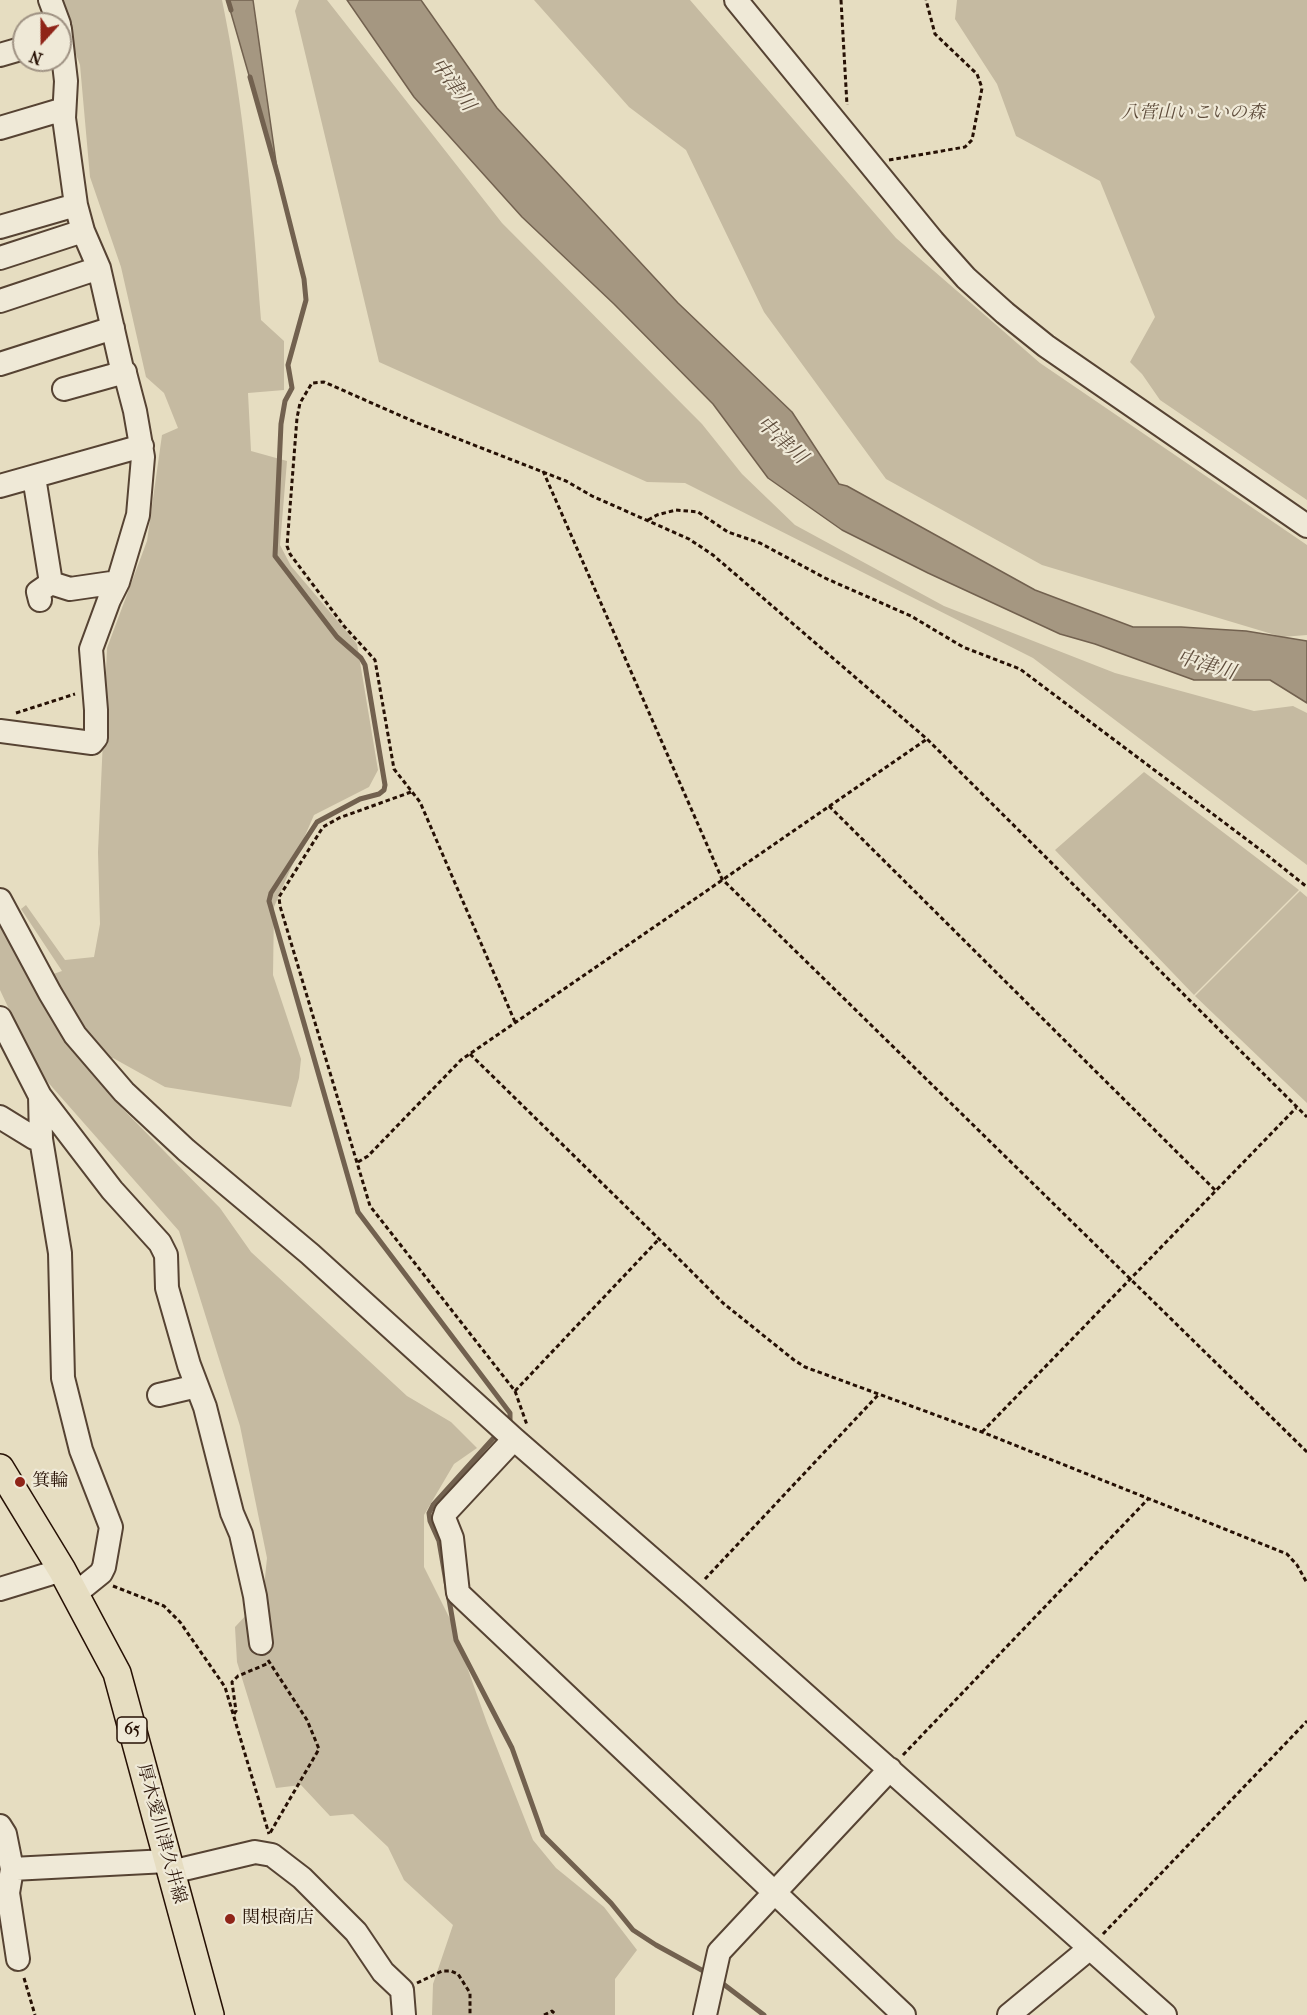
<!DOCTYPE html>
<html>
<head>
<meta charset="utf-8">
<style>
	body { margin:0 }
	#map { position:relative; width:1307px; height:2015px; overflow:hidden; background:#e6ddc1; font-family:"IM FELL French Canon",serif }
	canvas { display:block }
	.north { position:absolute; left:12px; top:12px; width:60px; height:60px; box-sizing:border-box; background:#efe9d7; border:2px solid #9f9283; border-radius:50%; rotate:201deg; font-size:16px; font-weight:700; line-height:24px; text-align:center; color:#261004 }
	.north::after { content:''; display:block; margin:auto; width:21px; height:27px; background:#8f2418; clip-path:polygon(50% 0,100% 100%,50% 72%,0 100%) }
</style>
</head>
<body>
<div id="map">
<canvas width="1307" height="2015"></canvas>
<div class="north">N</div>
</div>
<script>
const ctx = document.querySelector('canvas').getContext('2d');
ctx.lineJoin = 'round';
function fillPath(path, color) { ctx.fillStyle = color; ctx.fill(path, 'evenodd'); }
function trace(path, color, width, dash) { ctx.strokeStyle = color; ctx.lineWidth = width; ctx.lineCap = dash ? 'butt' : 'round'; ctx.setLineDash(dash || []); ctx.stroke(path); }
function drawText(font, color, halo, rows, align = 'center') {
  ctx.font = font + ' "IM FELL French Canon","Noto Serif JP",serif'; ctx.lineWidth = 4.5; ctx.setLineDash([]); ctx.textBaseline = 'middle'; ctx.strokeStyle = halo; ctx.fillStyle = color; for (const [text, x, y, turn = 0] of rows) {
    ctx.save(); ctx.translate(x, y); ctx.rotate((+turn || 0) * Math.PI / 180); ctx.textAlign = isNaN(turn) ? turn : align; if (halo) ctx.strokeText(text, 0, 0); ctx.fillText(text, 0, 0); ctx.restore();
  }
}
const green = new Path2D(`
	M56 0H222C244 106 253 212 261 320L284 341V390L248 393 251 451 287 461 280 545 291 566 357 644 378 770 369 787 314 815 274 907 273 975 301 1059 299 1078 291 1107 165 1087 113 1058 91 1066 114 1100 220 1208 251 1252 407 1396 451 1422 477 1448 454 1464 424 1515V1567L450 1619 487 1723 533 1840 556 1868 604 1907 637 1950 615 1979V2015H432L433 1984 453 1925 404 1880 388 1847 353 1814 330 1816 301 1785 276 1788 237 1662 235 1627 263 1597 267 1558 240 1426 179 1231 38 1071 0 990V926L3 923 39 979 62 971 21 909 26 905 65 960 94 957 100 924 98 852 107 648 147 541 162 435 178 428 164 393 146 377 121 267 90 177 80 65Z
	M299 0H327L502 223 702 424 742 474 795 525 944 606 1115 673 1254 711 1293 706 1307 713V865L1033 658 685 483 647 482 379 362 295 11Z
	M534 0H690L896 238 1040 363 1307 545V635L1282 637 1042 565 886 479 764 312 686 150 629 107Z
	M957 0H1307V500L1160 400 1142 374 1130 362 1155 317 1100 181 1016 136 997 84 955 19Z
	M1144 772 1299 890 1194 995 1055 850Z
	M1300 891 1307 897V1103L1195 996Z`);
const water = new Path2D(`
	M228 0H253L278 176 229 6Z
	M347 0H421L497 108 678 303 792 412 839 484 847 486 1035 590 1133 627H1181L1246 631 1307 641V703L1270 680H1194L1095 644 1060 634 928 573 842 530 768 478 713 404 614 304 522 217 414 97Z`);
const stream = new Path2D(`
	M228 0 231 10
	M250 77 278 176 304 279 306 300 288 365 292 388 285 401 281 424 275 556 337 637 361 658 365 665 385 785 384 790 379 794 360 799 317 822 271 893 269 901 358 1212 510 1413V1420L505 1425
	M499 1432 433 1505 429 1513 430 1521 439 1541 456 1640 512 1748 543 1835 611 1903 633 1930 656 1945 707 1973
	M718 1980 764 2015`);
const path = new Path2D(`
	M841 0 847 105
	M889 160 965 147 972 140 982 88 977 74 935 34 926 0
	M543 471 722 879 1307 1452
	M648 520 657 515 676 510 698 512 728 532 760 543 825 578 911 616 963 647 1020 669 1262 851 1307 887
	M16 713 75 694
	M411 792 339 818 323 827 279 897 280 906 370 1206 515 1391 527 1425
	M829 806 1216 1191
	M515 1022 420 802 394 769 375 660 344 626 290 554 287 546 297 418 300 403 312 383 324 382 415 422 566 481 592 496 689 539 713 555 927 739 1307 1117
	M470 1054 659 1239 723 1303 794 1360 805 1367 982 1432 1287 1554 1297 1565 1307 1583
	M358 1162 368 1156 461 1060 927 739
	M515 1391 659 1239
	M982 1432 1296 1108
	M705 1579 879 1394
	M113 1586 164 1606 180 1622 225 1687 269 1834
	M268 1660 307 1720 319 1749 270 1833
	M234 1714 236 1711 232 1682 238 1676 269 1663
	M903 1755 1149 1498
	M1103 1934 1307 1721
	M24 1978 35 2015
	M417 1983 442 1971H451L458 1974 470 1993V2015
	M544 2015 552 2011 556 2015`);
const minor = new Path2D(`
	M50 0 59 24
	M736 0 933 241 966 278 1005 313 1046 346 1307 526
	M0 55 24 48
	M0 128 64 109
	M0 227 76 205
	M0 258 83 231
	M0 301 99 268
	M0 364 113 328
	M64 389 125 372
	M34 477 51 583
	M0 486 142 446
	M40 600 38 592 51 583 70 589 118 582
	M0 731 92 743 96 738V710L91 649 109 600 118 582 138 515 143 457 135 411 125 373 122 369 99 268 83 231 76 205 64 118 66 81 60 29
	M0 900 50 993 75 1035 124 1092 186 1150 310 1254 514 1439 691 1593 1165 2015
	M0 1018 40 1096 41 1139 60 1253 63 1378 81 1450 111 1527 104 1567 101 1573 75 1594
	M40 1096 112 1190 160 1243 166 1255 167 1288 189 1365 205 1407 232 1513 241 1534 255 1596 261 1643
	M0 1117 34 1138 41 1139
	M159 1395 197 1386
	M514 1439 446 1512 444 1518 452 1538 458 1593 904 2015
	M0 1589 62 1570
	M0 1826 5 1834 12 1869 167 1861
	M12 1869 8 1893 18 1959
	M171 1872 255 1852 272 1855 302 1878 356 1932 383 1972 402 1990 404 2015
	M705 2015 719 1952 890 1769
	M1009 2015 1090 1948`);
const major = new Path2D(`
	M0 1468 62 1570 117 1673 210 2015`);
const markers = [
	[20,1482,6,"#8f2418"],
	[230,1919,6,"#8f2418"]
];
const shields = [
	[132,1730,30]
];
const shieldNames = [
	["65",132,1730]
];
const parkNames = [
	["八菅山いこいの森",1193,114]
];
const poiNames = [
	["箕輪",32,1482],
	["関根商店",242,1919]
];
const streetNames = [
	["厚木愛川津久井線",161,1834,75]
];
const waterNames = [
	["中津川",452,85,54],
	["中津川",781,441,42],
	["中津川",1206,666,16]
];
fillPath(green, '#c5baa1');
fillPath(water, '#a59781');
trace(water, '#72614f', 1.5);
trace(stream, '#72614f', 5);
trace(minor, '#564333', 26);
trace(major, '#261004', 30);
trace(path, '#261004', 3, [4.5, 3]);
trace(minor, '#efe9d7', 22);
trace(major, '#e6ddc1', 27);
for (const [x, y, r, color] of markers) { const dot = new Path2D(); dot.arc(x, y, r, 0, 2 * Math.PI); ctx.fillStyle = color; ctx.fill(dot); trace(dot, '#efe9d7', 2); }
for (const [x, y, w] of shields) { const box = new Path2D(); box.roundRect(x - w / 2, y - 13, w, 26, 4.5); ctx.fillStyle = '#efe9d7'; ctx.fill(box); trace(box, '#261004', 1.5); }
drawText('bold 16px', '#261004', null, shieldNames);
drawText('italic 18px', '#5e4c3b', '#efe9d7', parkNames);
drawText('18px', '#261004', '#efe9d7', poiNames, 'left');
drawText('18px', '#261004', '#efe9d7', streetNames);
drawText('italic 20px', '#5f4d3c', '#efe9d7', waterNames);
</script>
</body>
</html>
